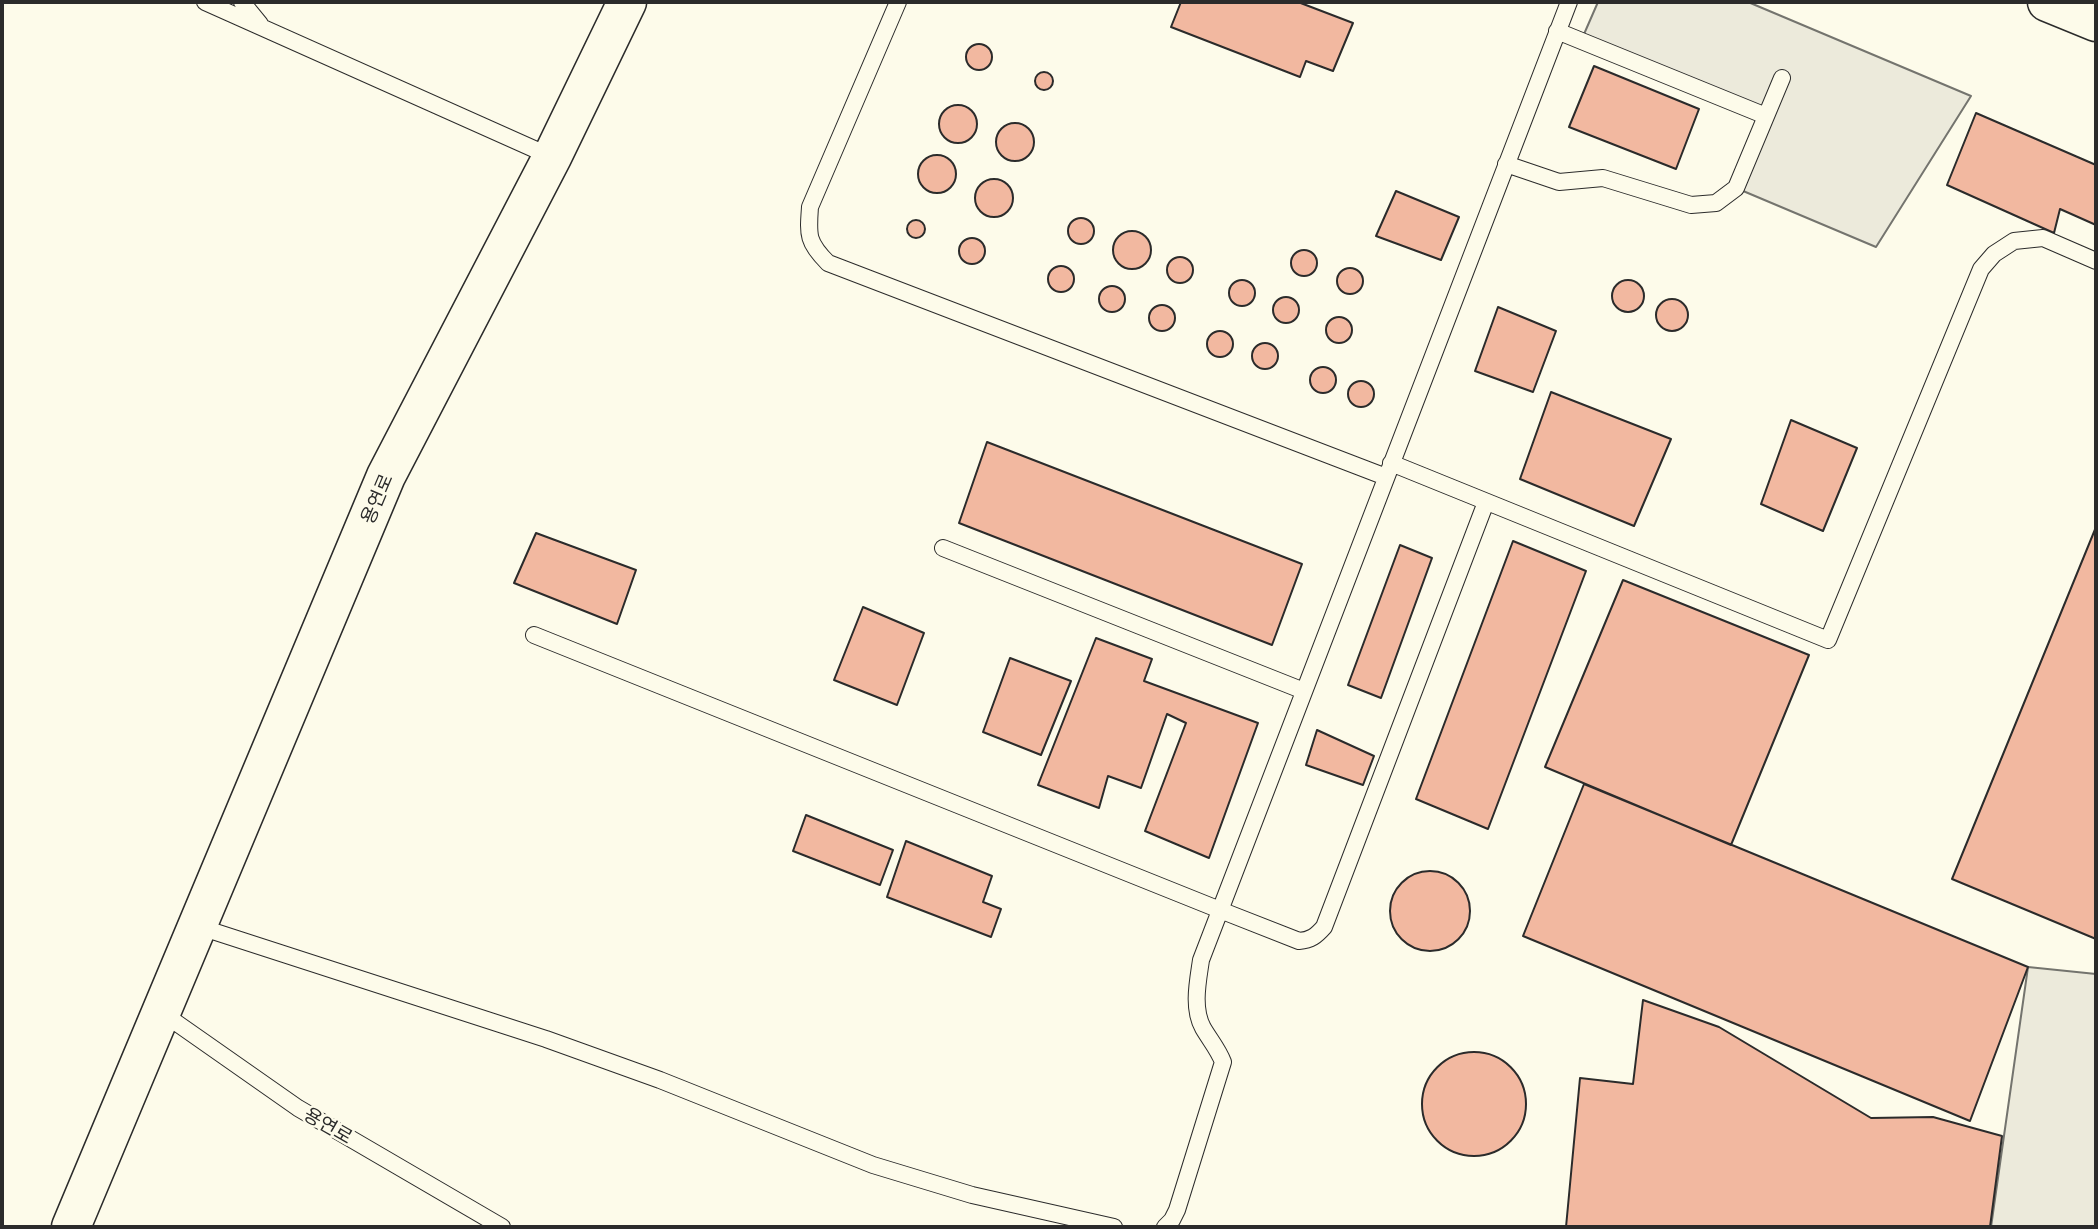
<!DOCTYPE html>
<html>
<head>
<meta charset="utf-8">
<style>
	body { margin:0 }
	#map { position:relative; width:2098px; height:1229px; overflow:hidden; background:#fdfbea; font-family:Commissioner,sans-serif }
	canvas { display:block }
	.frame { position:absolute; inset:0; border:4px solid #2b2b2b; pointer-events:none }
</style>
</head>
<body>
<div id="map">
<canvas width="2098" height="1229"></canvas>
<div class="frame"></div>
</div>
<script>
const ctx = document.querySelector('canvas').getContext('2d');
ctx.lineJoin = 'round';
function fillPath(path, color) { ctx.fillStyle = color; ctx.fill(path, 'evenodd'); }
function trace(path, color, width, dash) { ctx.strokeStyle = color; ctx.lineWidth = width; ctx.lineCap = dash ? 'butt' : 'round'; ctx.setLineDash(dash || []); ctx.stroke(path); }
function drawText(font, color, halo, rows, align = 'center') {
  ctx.font = font + ' Commissioner,"Noto Sans KR",sans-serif'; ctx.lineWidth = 5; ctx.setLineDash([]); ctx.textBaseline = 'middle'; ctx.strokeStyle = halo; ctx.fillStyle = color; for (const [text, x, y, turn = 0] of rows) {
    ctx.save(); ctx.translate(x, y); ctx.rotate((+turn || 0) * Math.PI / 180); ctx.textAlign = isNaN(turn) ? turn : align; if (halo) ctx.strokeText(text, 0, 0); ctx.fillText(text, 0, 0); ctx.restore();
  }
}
const parking = new Path2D(`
	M1598 2H1748L1971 96 1876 247 1736 188 1765 116 1581 41Z
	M2028 967 2096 974V1227H1991Z`);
const building = new Path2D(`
	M1181 2H1298L1353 23 1333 71 1306 61 1300 77 1171 27Z
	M966 57a13 13 0 1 1 26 0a13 13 0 1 1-26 0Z
	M1594 66 1699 109 1676 169 1569 127Z
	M1035 81a9 9 0 1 1 18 0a9 9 0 1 1-18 0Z
	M939 124a19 19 0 1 1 38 0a19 19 0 1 1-38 0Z
	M1976 113 2096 165V225L2060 209 2054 233 1947 185Z
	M996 142a19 19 0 1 1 38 0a19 19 0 1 1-38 0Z
	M918 174a19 19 0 1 1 38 0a19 19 0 1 1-38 0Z
	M975 198a19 19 0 1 1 38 0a19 19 0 1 1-38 0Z
	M1396 191 1459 217 1441 260 1376 236Z
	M1068 231a13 13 0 1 1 26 0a13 13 0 1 1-26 0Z
	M907 229a9 9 0 1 1 18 0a9 9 0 1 1-18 0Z
	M1113 250a19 19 0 1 1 38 0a19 19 0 1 1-38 0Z
	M959 251a13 13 0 1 1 26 0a13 13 0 1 1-26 0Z
	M1291 263a13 13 0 1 1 26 0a13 13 0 1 1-26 0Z
	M1167 270a13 13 0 1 1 26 0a13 13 0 1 1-26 0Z
	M1048 279a13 13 0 1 1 26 0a13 13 0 1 1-26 0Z
	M1337 281a13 13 0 1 1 26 0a13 13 0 1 1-26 0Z
	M1229 293a13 13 0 1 1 26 0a13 13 0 1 1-26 0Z
	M1612 296a16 16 0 1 1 32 0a16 16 0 1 1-32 0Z
	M1099 299a13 13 0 1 1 26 0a13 13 0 1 1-26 0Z
	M1273 310a13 13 0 1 1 26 0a13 13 0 1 1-26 0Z
	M1656 315a16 16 0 1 1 32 0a16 16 0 1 1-32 0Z
	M1149 318a13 13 0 1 1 26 0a13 13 0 1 1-26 0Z
	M1498 307 1556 331 1533 392 1475 371Z
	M1326 330a13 13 0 1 1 26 0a13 13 0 1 1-26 0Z
	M1207 344a13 13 0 1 1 26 0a13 13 0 1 1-26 0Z
	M1252 356a13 13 0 1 1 26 0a13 13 0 1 1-26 0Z
	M1310 380a13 13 0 1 1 26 0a13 13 0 1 1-26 0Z
	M1348 394a13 13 0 1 1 26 0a13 13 0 1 1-26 0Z
	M1551 392 1671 439 1634 526 1520 479Z
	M1791 420 1857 448 1823 531 1761 504Z
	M987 442 1302 564 1272 645 959 523Z
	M2096 527V939L1952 879Z
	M536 533 636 570 617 624 514 583Z
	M1513 541 1586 571 1488 829 1416 799Z
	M1400 545 1432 558 1381 698 1348 685Z
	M1623 580 1809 655 1731 845 1545 767Z
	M863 607 924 633 897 705 834 680Z
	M1096 638 1152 659 1144 681 1258 723 1209 858 1145 831 1186 723 1167 714 1141 788 1108 776 1099 808 1038 785Z
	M1010 658 1071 681 1041 755 983 732Z
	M1317 730 1374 756 1363 785 1306 765Z
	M1584 784 2028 967 1970 1121 1523 936Z
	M806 815 893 850 880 885 793 851Z
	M906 841 992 876 983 902 1001 909 991 937 887 897Z
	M1390 911a40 40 0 1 1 80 0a40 40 0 1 1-80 0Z
	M1643 1000 1719 1027 1871 1118 1933 1117 2002 1136 1990 1227H1566L1580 1078 1633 1084Z
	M1422 1104a52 52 0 1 1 104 0a52 52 0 1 1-104 0Z`);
const lane = new Path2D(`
	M205 2 552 157
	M242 2 260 24
	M898 2 810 207C808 235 807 242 828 263L1386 477
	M1557 31 1766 116
	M1506 164 1559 182 1603 178 1691 205 1716 203 1736 188 1782 78
	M1391 463 1828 640 1981 269 1994 254 2014 241 2043 238 2096 261
	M943 548 1304 691
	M534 635 1220 910 1299 941C1311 940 1316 936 1324 927L1486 502
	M197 926 546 1039 660 1080 873 1165 972 1195 1114 1227
	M161 1012 298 1108 502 1227
	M1165 1227 1172 1220 1177 1210 1223 1062C1218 1049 1210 1040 1203 1028 1192 1008 1198 981 1201 960L1569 2`);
const secondary = new Path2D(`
	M2047 2 2096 22
	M71 1227 386 476 552 157 627 2`);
const streetNames = [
	["용연로",377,499,-67],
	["용연로",328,1126,30]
];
fillPath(parking, '#eceadb');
trace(parking, '#74746e', 2);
fillPath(building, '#f2b8a0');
trace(building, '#2b2b2b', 2);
trace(lane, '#2b2b2b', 18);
trace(secondary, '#2b2b2b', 41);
trace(lane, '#fdfbea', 16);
trace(secondary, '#fdfbea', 38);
drawText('19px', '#2b2b2b', '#fdfbea', streetNames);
</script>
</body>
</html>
